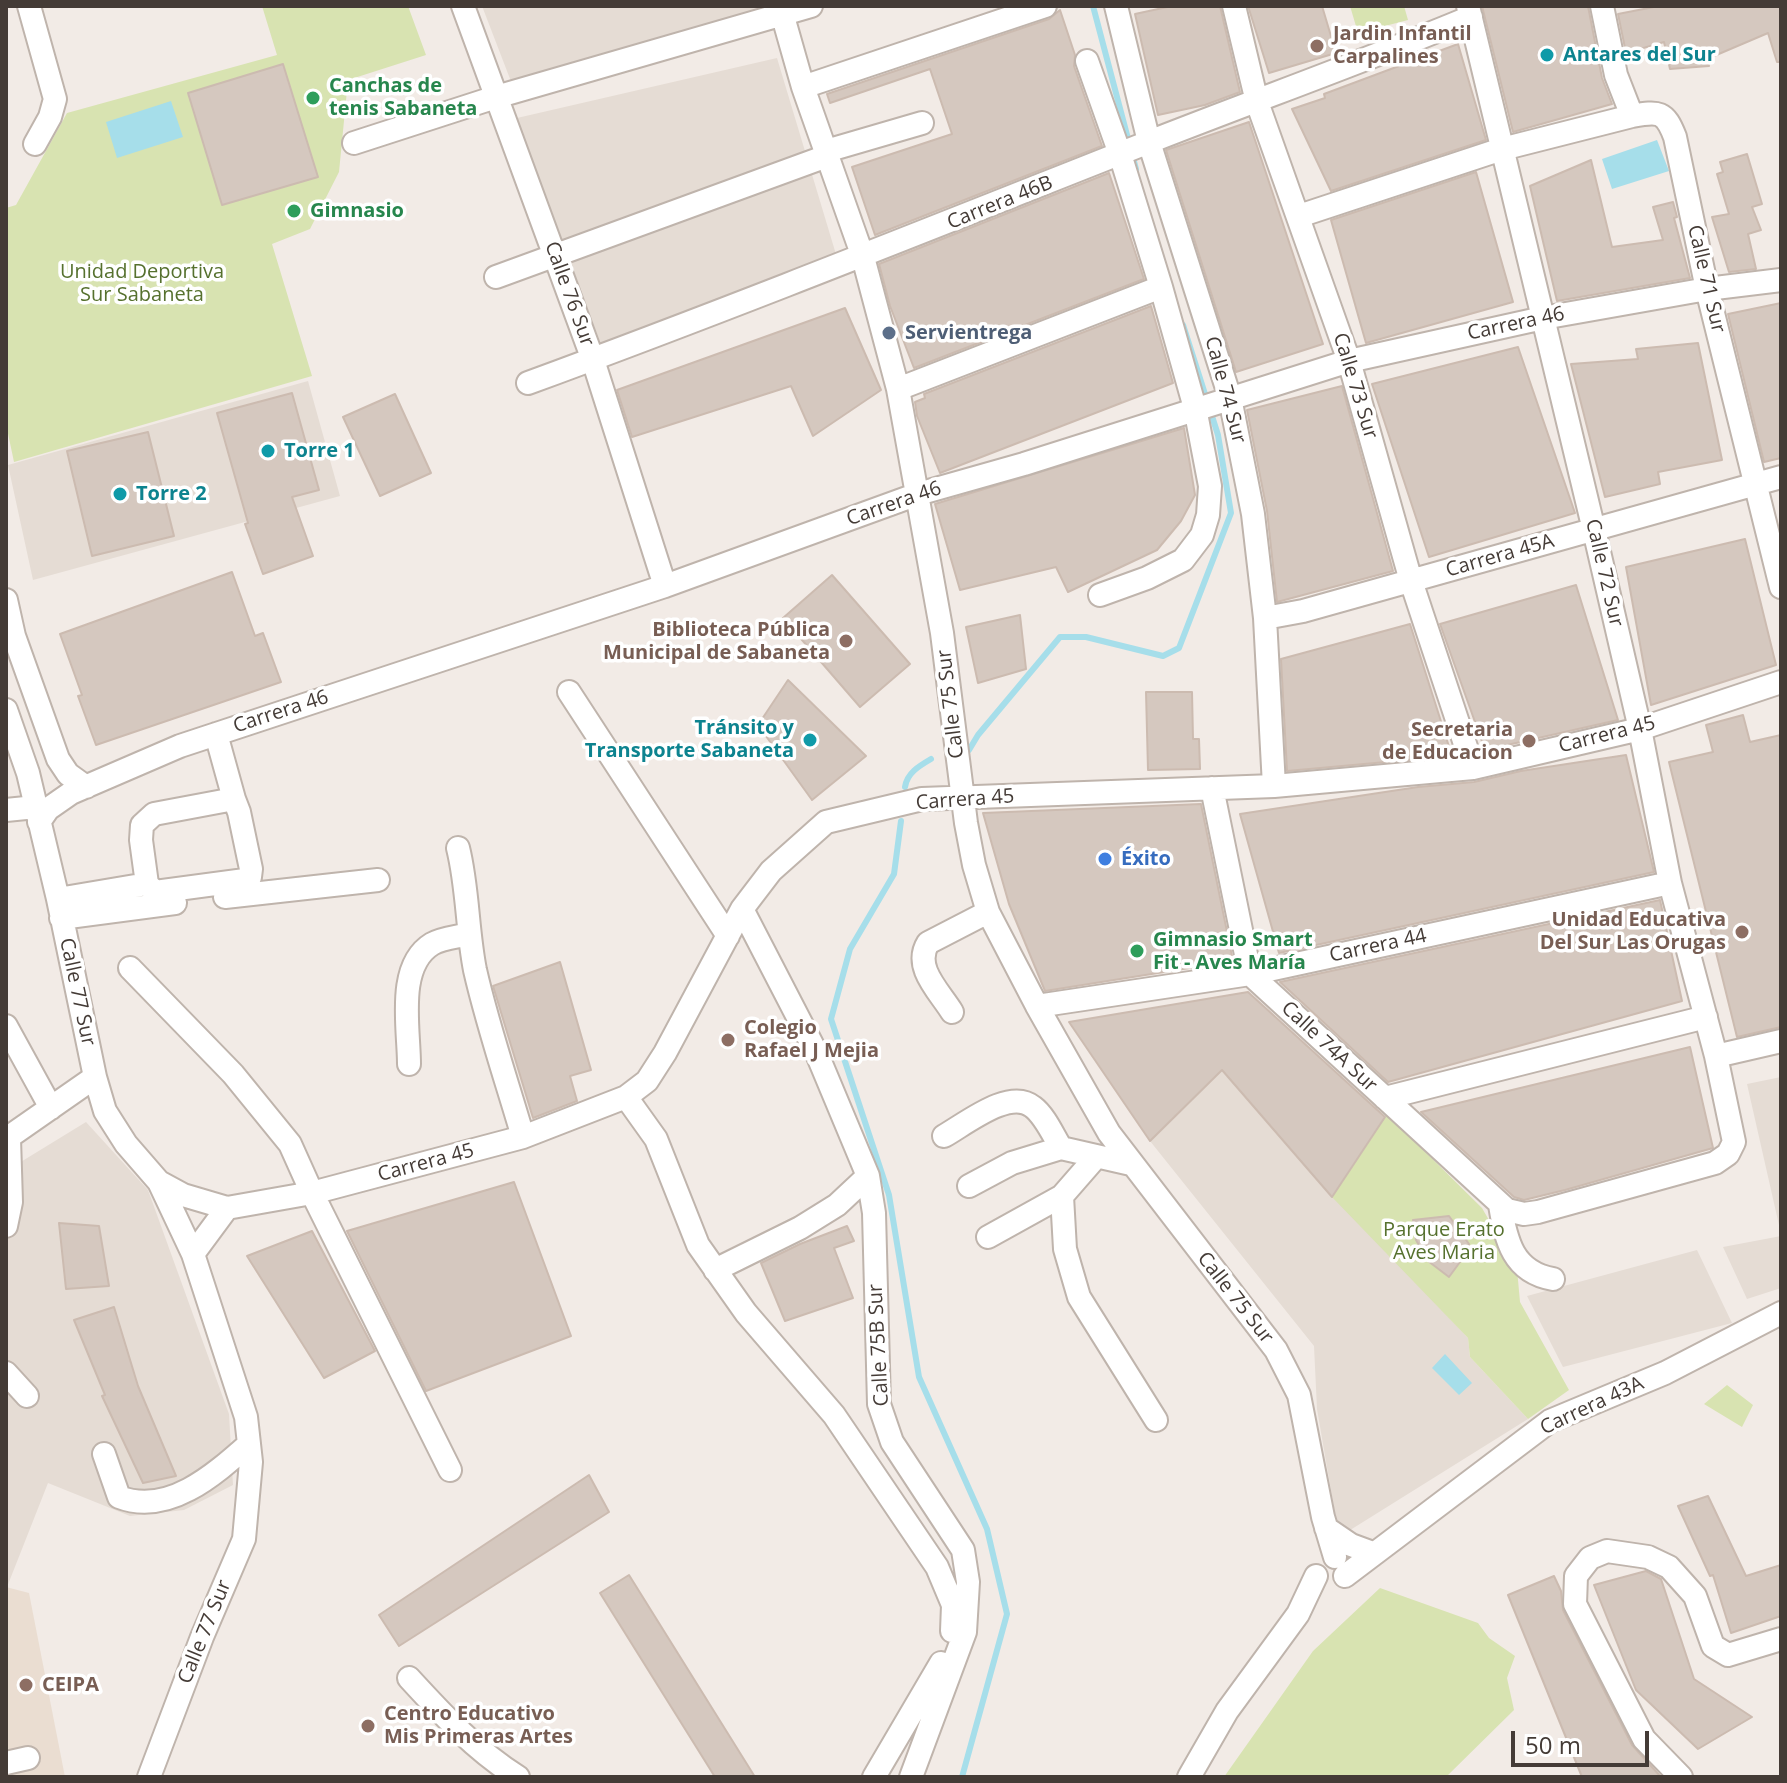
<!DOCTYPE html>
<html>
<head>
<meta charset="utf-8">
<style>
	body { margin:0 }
	#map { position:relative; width:1787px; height:1783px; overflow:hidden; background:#f2ebe6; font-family:"Open Sans",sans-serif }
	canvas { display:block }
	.frame { position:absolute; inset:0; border:8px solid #443b36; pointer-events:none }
	.scale { position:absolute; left:1511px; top:1731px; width:138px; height:36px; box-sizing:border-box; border:4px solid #443b36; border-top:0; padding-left:10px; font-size:24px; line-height:28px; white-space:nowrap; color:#443b36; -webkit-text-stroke:6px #fff; paint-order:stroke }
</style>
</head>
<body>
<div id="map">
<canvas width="1787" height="1783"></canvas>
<div class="frame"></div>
<div class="scale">50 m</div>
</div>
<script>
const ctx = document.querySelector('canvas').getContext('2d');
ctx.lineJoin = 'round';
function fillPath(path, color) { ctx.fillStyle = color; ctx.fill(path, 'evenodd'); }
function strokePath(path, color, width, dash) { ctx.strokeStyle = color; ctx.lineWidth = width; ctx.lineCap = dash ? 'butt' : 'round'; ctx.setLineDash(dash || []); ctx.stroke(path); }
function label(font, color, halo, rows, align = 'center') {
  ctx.font = font + ' "Open Sans",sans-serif'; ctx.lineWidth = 7; ctx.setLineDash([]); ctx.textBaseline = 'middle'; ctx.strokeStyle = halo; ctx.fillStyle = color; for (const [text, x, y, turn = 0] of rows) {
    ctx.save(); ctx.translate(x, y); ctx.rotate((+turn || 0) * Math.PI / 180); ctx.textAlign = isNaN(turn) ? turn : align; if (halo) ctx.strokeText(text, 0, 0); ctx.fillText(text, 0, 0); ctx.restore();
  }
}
fillPath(new Path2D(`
	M482,6H763L766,13L512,84Z
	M777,58L838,261L603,350L517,118Z
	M308,381L340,496L33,580L8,465Z
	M1222,1070L1468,1338L1470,1357L1528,1419L1339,1537L1317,1409L1314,1346L1150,1141Z
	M1781,1077V1234L1747,1084Z
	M86,1122L148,1190L229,1414L233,1485L184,1510L130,1516L48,1483L7,1587L6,1171Z
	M1781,1236V1288L1747,1299L1723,1247Z
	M1697,1250L1732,1323L1563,1367L1527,1296Z`), '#e5dcd4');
fillPath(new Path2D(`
	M6,1587L29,1593L65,1777H6Z`), '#eaddd1');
fillPath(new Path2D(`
	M262,6H408L426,55L348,80L339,172L310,229L272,244L312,376L14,462L6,424V208L16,205L67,113L277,55Z
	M1350,6H1404L1408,20L1358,33Z
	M1387,1114L1482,1208L1517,1269L1520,1302L1569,1390L1528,1419L1470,1357L1468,1338L1332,1197Z
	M1727,1385L1753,1405L1742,1427L1704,1404Z
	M1380,1588L1478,1623L1489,1638L1515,1656L1507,1678L1514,1710L1446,1777H1224L1313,1651Z`), '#d8e3b1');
fillPath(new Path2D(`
	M171,101L183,137L117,158L106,122Z
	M1657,140L1669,171L1612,189L1602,159Z
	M1445,1354L1472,1383L1459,1395L1432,1368Z`), '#a6deea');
strokePath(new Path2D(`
	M1093,6L1136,169
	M969,750L978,735L1060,637H1086L1163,656L1179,648L1231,513L1218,435L1183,325
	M905,787C907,773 919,766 931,759
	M901,821L894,874L850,949L831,1019L889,1195L919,1377L987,1529L1007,1614L962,1777`), '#a6deea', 6);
const building = new Path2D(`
	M1172,6H1220L1240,92L1205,105L1158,115L1135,14Z
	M1248,6H1322L1336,53L1269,73Z
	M1482,6H1588L1602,78L1612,104L1513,132Z
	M1659,6H1781V62H1777L1768,33L1707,59L1709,66L1670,69L1664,42L1626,53L1618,14Z
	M1060,10L1075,55L1074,66L1102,146L875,235L852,167L952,134L930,69L830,103L827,94L1049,19Z
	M1458,44L1486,140L1331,191L1292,109L1325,98L1324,94Z
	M283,64L318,177L222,205L188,93Z
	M1249,122L1323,344L1236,372L1166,150Z
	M1747,154L1762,204L1752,207L1761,230L1748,234L1756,269L1729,272L1712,217L1729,214L1717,174L1723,172L1720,162Z
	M1591,160L1612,247L1663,240L1653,207L1673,202L1677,217L1674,218L1690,278L1557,301L1530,186Z
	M1476,172L1513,302L1366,343L1331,220Z
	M1109,173L1144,279L914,368L890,306L879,264Z
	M1781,303V458L1764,462L1728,314Z
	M1151,306L1173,383L940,473L917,416L915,402L925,398L924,394Z
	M845,308L881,390L813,436L791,386L632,437L617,390Z
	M1698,343L1722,460L1658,472L1660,484L1605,497L1571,364L1638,359L1636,349Z
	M1518,347L1575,513L1429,557L1372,384Z
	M1342,386L1393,571L1277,602L1267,511L1247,410Z
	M292,393L319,490L292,497L313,556L263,574L245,524L248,523L217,413Z
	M395,394L431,473L380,496L343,417Z
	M1184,428L1195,495L1181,521L1157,550L1068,592L1056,567L960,590L935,504Z
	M148,432L174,536L92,556L67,451Z
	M1745,539L1776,665L1651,705L1626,567Z
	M232,572L255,636L263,633L281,682L96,745L78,696L82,695L60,634Z
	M832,575L910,664L860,707L783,618Z
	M1576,585L1618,720L1485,750L1440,624Z
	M1020,615L1026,669L978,683L966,627Z
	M1410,624L1452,756L1287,771L1281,659Z
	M788,680L866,756L812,800L758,725Z
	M1146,692H1192L1193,739H1199L1200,769L1148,770Z
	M1743,715L1750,742L1781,735V1027L1737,1037L1669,762L1713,752L1706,725Z
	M1626,755L1654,872L1279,953L1240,814L1418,787L1474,782L1521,771Z
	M1201,804L1233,961L1045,991L1009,904L983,813Z
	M1660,900L1682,1001L1388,1082L1280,982Z
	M560,962L591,1070L570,1076L577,1101L533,1118L493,986Z
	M1248,992L1385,1117L1332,1197L1222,1070L1150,1141L1069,1022Z
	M1690,1047L1713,1148L1565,1190L1524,1200L1514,1197L1421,1112Z
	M514,1182L571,1336L426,1391L347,1231Z
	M1449,1216L1469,1244L1460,1262L1449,1277L1428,1261L1416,1240L1413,1220Z
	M59,1223L99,1226L109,1286L66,1289Z
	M847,1226L854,1241L834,1248L853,1298L785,1321L761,1263L800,1244Z
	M312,1231L375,1351L324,1378L247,1256Z
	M114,1307L138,1386L176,1476L143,1483L102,1396L105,1395L74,1320Z
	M589,1475L609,1512L399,1646L379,1615Z
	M1708,1496L1746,1576L1781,1565V1616L1731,1633L1713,1575L1710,1576L1678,1506Z
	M1646,1571L1661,1579L1694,1679L1752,1717L1698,1749L1636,1690L1594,1585Z
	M629,1575L755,1777H715L600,1593Z
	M1554,1576L1561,1591L1563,1610L1632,1745L1661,1777H1582L1508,1595Z`);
fillPath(building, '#d5c8bf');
strokePath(building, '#ccbbb0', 2);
const minor = new Path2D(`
	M29,6L55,99L50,117L35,144
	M463,6L593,360L665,586
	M780,6L803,87L863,257L898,389L942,633L966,823L974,865L988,912L1037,1006L1109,1133L1276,1350L1299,1395L1323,1517L1335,1557
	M1116,6L1149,142L1230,398L1253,514L1265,618L1274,786
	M1234,6L1257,102L1349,361L1411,581L1473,768
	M1602,6L1616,75L1632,116
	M1087,61L1120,154L1161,287L1195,408L1210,486L1208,515L1202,535L1183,560L1147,578L1100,595
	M803,87L1045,6
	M354,143L496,97L811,6
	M826,151L922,123
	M1299,216L1502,149L1632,116C1659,111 1665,111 1675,137L1707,289L1781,587
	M496,277L827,156
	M528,383C735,307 939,225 1144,144C1253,101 1363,62 1471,17
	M898,389L1161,287
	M6,600L14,636L58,759L68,774L86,787
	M1265,618L1303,611L1781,477
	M569,692L728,936
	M6,710L28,773L58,899L95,1077L105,1111L126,1144L159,1182L193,1254L246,1417L251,1462L244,1539L202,1637L149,1777
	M216,734L234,799
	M1212,788L1250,974L1507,1210L1524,1214L1538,1212L1715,1163L1728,1154L1734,1142L1716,1056L1670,883L1640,729L1594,530L1468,6
	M6,810L36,807
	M39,822L48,809L71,793L180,746L665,586L918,494L1024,464L1349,361L1543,318L1707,289L1781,280
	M458,848C468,888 467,930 475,970C488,1027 507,1082 523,1137
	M225,897L378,880
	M58,899L147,884L141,840L142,825L154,814L234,799L239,812L251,869L250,877L245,880L155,892L147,884
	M742,909L817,1054L868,1176L874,1213L879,1404L892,1442L963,1550L968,1582L965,1632L911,1777
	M61,918L175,903
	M130,968L233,1074L290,1144L312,1193L450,1470
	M1037,1006L1250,974L1670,883
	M952,1012C939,991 913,967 928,943L988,912
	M6,1026L51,1108
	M1716,1056L1781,1041
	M409,1064C409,1028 396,966 432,944C442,938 458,937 469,934
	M626,1097L656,1139L698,1245L746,1313L834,1415L937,1567L953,1605L952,1631
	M1385,1098L1706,1017
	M944,1136C967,1123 1010,1088 1033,1107C1045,1116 1053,1135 1061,1148
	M6,1139L95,1077
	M159,1182L183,1195L227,1208L312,1193L523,1137L626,1097L647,1081L665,1053L742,909L771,871L826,822L922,799L1274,786L1473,768L1640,729L1781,682
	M969,1186L1012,1163L1061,1148L1131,1164
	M1062,1196L1065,1249L1079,1297L1156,1420
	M1500,1205C1506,1241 1513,1272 1553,1279
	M6,1226L11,1202L9,1138
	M988,1237L1062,1196L1096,1157
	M193,1254L227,1208
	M715,1270L800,1228L837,1205L868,1176
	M6,1373L27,1396
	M104,1454L119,1497C168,1516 214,1475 249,1444
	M1326,1528L1351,1545L1370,1552
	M1345,1576L1550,1421L1665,1373L1781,1313
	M409,1678C442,1714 476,1751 518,1777
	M6,1763L28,1758
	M874,1777L941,1663
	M1189,1777L1227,1711L1298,1614L1316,1576
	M1681,1777L1644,1739L1575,1604L1576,1576L1590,1558L1607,1551L1648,1557L1669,1567L1695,1596L1713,1646L1728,1655L1781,1639`);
strokePath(minor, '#bfb4ac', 26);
strokePath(minor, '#fff', 22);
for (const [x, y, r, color] of [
	[1317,46,8,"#8d6e63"],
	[1547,55,8,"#0f9aa8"],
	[313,98,8,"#2e9e5b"],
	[294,211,8,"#2e9e5b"],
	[889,333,8,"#5c6f8a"],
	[268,451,8,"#0f9aa8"],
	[120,494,8,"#0f9aa8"],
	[846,641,8,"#8d6e63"],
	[810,740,8,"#0f9aa8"],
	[1529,741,8,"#8d6e63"],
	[1105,859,8,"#3f7fe0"],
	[1742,932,8,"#8d6e63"],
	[1137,951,8,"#2e9e5b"],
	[728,1040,8,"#8d6e63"],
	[26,1685,8,"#8d6e63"],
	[368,1726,8,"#8d6e63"]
]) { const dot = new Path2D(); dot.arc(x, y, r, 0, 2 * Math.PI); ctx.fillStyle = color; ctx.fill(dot); strokePath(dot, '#fff', 3); }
label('bold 20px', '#785e54', '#fff', [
	["Jardin Infantil",1333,34],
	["Carpalines",1333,57],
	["Biblioteca Pública",830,630,"right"],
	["Municipal de Sabaneta",830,653,"right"],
	["Secretaria",1513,730,"right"],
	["de Educacion",1513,753,"right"],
	["Unidad Educativa",1726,920,"right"],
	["Del Sur Las Orugas",1726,943,"right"],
	["Colegio",744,1028],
	["Rafael J Mejia",744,1051],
	["CEIPA",42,1685],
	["Centro Educativo",384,1714],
	["Mis Primeras Artes",384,1737]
], 'left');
label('bold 20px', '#0d838f', '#fff', [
	["Antares del Sur",1563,55],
	["Torre 1",284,451],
	["Torre 2",136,494],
	["Tránsito y",794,728,"right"],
	["Transporte Sabaneta",794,751,"right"]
], 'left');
label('bold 20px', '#27864d', '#fff', [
	["Canchas de",329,86],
	["tenis Sabaneta",329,109],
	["Gimnasio",310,211],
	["Gimnasio Smart",1153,940],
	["Fit - Aves María",1153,963]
], 'left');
label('20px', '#443b36', '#fff', [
	["Carrera 46B",1000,203,-22],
	["Calle 71 Sur",1706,279,77],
	["Calle 76 Sur",569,294,70],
	["Carrera 46",1516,324,-12],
	["Calle 73 Sur",1355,386,73],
	["Calle 74 Sur",1225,390,75],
	["Carrera 46",894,504,-19],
	["Carrera 45A",1500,556,-16],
	["Calle 72 Sur",1604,573,77],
	["Calle 75 Sur",951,704,-97],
	["Carrera 46",281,712,-18],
	["Carrera 45",1607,735,-14],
	["Carrera 45",965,800,-4],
	["Carrera 44",1378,946,-12],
	["Calle 77 Sur",77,992,78],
	["Calle 74A Sur",1329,1047,43],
	["Carrera 45",426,1163,-15],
	["Calle 75 Sur",1235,1298,52],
	["Calle 75B Sur",879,1345,-93],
	["Carrera 43A",1592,1406,-25],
	["Calle 77 Sur",205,1632,-68]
]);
label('20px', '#56712e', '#fff', [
	["Unidad Deportiva",142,272],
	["Sur Sabaneta",142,295],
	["Parque Erato",1444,1230],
	["Aves Maria",1444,1253]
]);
label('bold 20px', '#4e5e75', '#fff', [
	["Servientrega",905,333]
], 'left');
label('bold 20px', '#366cbe', '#fff', [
	["Éxito",1121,859]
], 'left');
</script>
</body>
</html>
